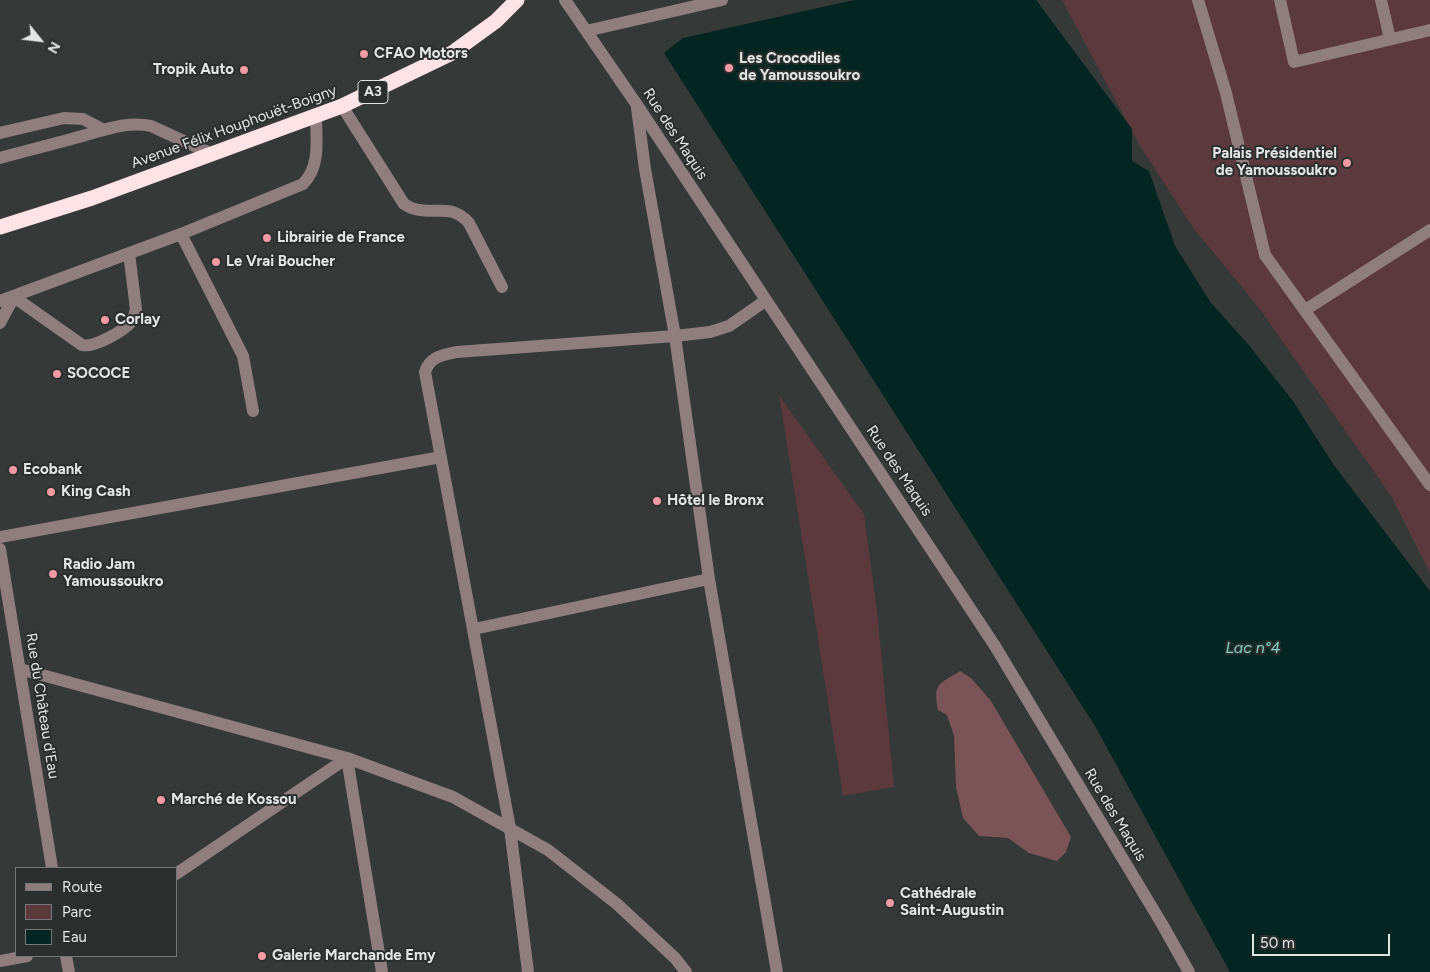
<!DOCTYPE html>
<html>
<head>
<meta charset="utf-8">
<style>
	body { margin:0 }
	#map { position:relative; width:1430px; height:972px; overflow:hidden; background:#353938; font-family:Figtree,sans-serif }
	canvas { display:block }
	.legend { position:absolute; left:15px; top:867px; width:162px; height:90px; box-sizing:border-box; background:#2b2f2e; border:1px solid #757878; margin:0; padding:6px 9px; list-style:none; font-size:15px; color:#e4e6e6 }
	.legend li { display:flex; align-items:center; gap:10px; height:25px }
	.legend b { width:25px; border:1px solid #757878 }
	.north { position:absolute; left:15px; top:15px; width:50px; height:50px; -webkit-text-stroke:4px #2b2f2e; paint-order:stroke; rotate:119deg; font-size:14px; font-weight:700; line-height:20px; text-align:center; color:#e4e6e6 }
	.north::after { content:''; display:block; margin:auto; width:18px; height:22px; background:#e4e6e6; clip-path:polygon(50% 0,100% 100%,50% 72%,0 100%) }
	.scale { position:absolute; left:1252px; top:934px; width:138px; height:22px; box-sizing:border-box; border:2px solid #e4e6e6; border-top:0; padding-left:6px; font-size:15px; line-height:18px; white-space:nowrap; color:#e4e6e6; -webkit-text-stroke:4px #2b2f2e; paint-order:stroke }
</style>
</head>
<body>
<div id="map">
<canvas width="1430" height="972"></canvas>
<ul class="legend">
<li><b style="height:6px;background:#907e7f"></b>Route</li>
<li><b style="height:14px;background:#5b393c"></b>Parc</li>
<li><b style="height:14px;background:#032623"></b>Eau</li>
</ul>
<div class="north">N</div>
<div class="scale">50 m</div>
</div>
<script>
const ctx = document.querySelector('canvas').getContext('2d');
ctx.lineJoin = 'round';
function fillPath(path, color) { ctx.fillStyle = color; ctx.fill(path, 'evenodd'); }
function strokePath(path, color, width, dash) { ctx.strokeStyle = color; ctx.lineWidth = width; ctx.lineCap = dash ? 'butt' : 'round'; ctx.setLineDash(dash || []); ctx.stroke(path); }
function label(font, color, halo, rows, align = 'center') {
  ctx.font = font + ' Figtree,sans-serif'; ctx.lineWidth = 4; ctx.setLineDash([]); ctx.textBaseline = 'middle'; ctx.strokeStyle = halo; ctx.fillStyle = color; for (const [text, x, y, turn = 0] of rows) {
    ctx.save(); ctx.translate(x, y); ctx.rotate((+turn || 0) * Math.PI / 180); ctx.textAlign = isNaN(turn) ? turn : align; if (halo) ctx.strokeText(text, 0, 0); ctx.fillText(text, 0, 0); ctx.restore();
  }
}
fillPath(new Path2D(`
	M1062,0H1430V573L1391,496L1259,308L1194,229L1140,146Z
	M779,395L864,514L877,610L894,787L843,796Z`), '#5b393c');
fillPath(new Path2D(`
	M960,671L971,678L991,701L1071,837L1066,852L1057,861L1029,853L1008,838L979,836L963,818L956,787L954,736L947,715L938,710C933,683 938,685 960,671Z`), '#7a5457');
fillPath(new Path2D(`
	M854,0H1036L1132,129V161L1149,171L1175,246L1211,303L1247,343L1293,401L1333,464L1430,591V972H1230L1095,726L664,53L683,38Z`), '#032623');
strokePath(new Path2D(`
	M565,0L637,105L995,646L1162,924L1189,972
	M1198,0L1226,93L1265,255L1430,485
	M1280,0L1294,62L1430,30
	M1381,0L1390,39
	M586,31L722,0
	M342,106L404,204C407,206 411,208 415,209C437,215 451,203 469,223L502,287
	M637,108L645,169L675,336L709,579L777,972
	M0,133L64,118L83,119L104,130
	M0,158C25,151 50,145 75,138C99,132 126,120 151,126L212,154
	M181,234L243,356L253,411
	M0,301L181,234L303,184C321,166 316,139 316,115
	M1305,310L1430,230
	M0,323L14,297L82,345C94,348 124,331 132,321C134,317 135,314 136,309L129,253
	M0,537L441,457
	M0,549L52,868
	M474,629L709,579
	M20,669L347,758L453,797L548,850L617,904L675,958L686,972
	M176,874L347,758L382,972
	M66,956L69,972
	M0,961L27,956
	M528,972L510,828L425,372C430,356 443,355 457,352L675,336L710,332L729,326L765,301`), '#907e7f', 12);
strokePath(new Path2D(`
	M0,227L92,198L342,106L452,53L496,21L517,0`), '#ffe3e5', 15);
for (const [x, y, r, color] of [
	[364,54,5,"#f49aa2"],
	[729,68,5,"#f49aa2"],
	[244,70,5,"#f49aa2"],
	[1347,163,5,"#f49aa2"],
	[267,238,5,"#f49aa2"],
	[216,262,5,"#f49aa2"],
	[105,320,5,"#f49aa2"],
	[57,374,5,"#f49aa2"],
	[13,470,5,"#f49aa2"],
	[51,492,5,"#f49aa2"],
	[657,501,5,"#f49aa2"],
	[53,574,5,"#f49aa2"],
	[161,800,5,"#f49aa2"],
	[890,903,5,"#f49aa2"],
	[262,956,5,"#f49aa2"]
]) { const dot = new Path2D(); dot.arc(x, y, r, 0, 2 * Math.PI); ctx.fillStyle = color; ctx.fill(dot); strokePath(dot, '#2b2f2e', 2); }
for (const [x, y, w] of [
	[373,92,30]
]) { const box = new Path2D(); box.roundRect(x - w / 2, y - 11.5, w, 23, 4); ctx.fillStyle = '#2b2f2e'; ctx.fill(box); strokePath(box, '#e4e6e6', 1); }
label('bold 14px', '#e4e6e6', null, [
	["A3",373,92]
]);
label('bold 15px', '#e4e6e6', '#2b2f2e', [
	["CFAO Motors",374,54],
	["Les Crocodiles",739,59],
	["de Yamoussoukro",739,76],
	["Tropik Auto",234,70,"right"],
	["Palais Présidentiel",1337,154,"right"],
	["de Yamoussoukro",1337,171,"right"],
	["Librairie de France",277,238],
	["Le Vrai Boucher",226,262],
	["Corlay",115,320],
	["SOCOCE",67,374],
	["Ecobank",23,470],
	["King Cash",61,492],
	["Hôtel le Bronx",667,501],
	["Radio Jam",63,565],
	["Yamoussoukro",63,582],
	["Marché de Kossou",171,800],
	["Cathédrale",900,894],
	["Saint-Augustin",900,911],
	["Galerie Marchande Emy",272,956]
], 'left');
label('15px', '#e4e6e6', '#2b2f2e', [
	["Avenue Félix Houphouët-Boigny",234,127,-20],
	["Rue des Maquis",675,134,57],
	["Rue des Maquis",899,471,56],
	["Rue du Château d'Eau",42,706,81],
	["Rue des Maquis",1115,815,59]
]);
label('italic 16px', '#83d3c8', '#2b2f2e', [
	["Lac n°4",1253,648]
]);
</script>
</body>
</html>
